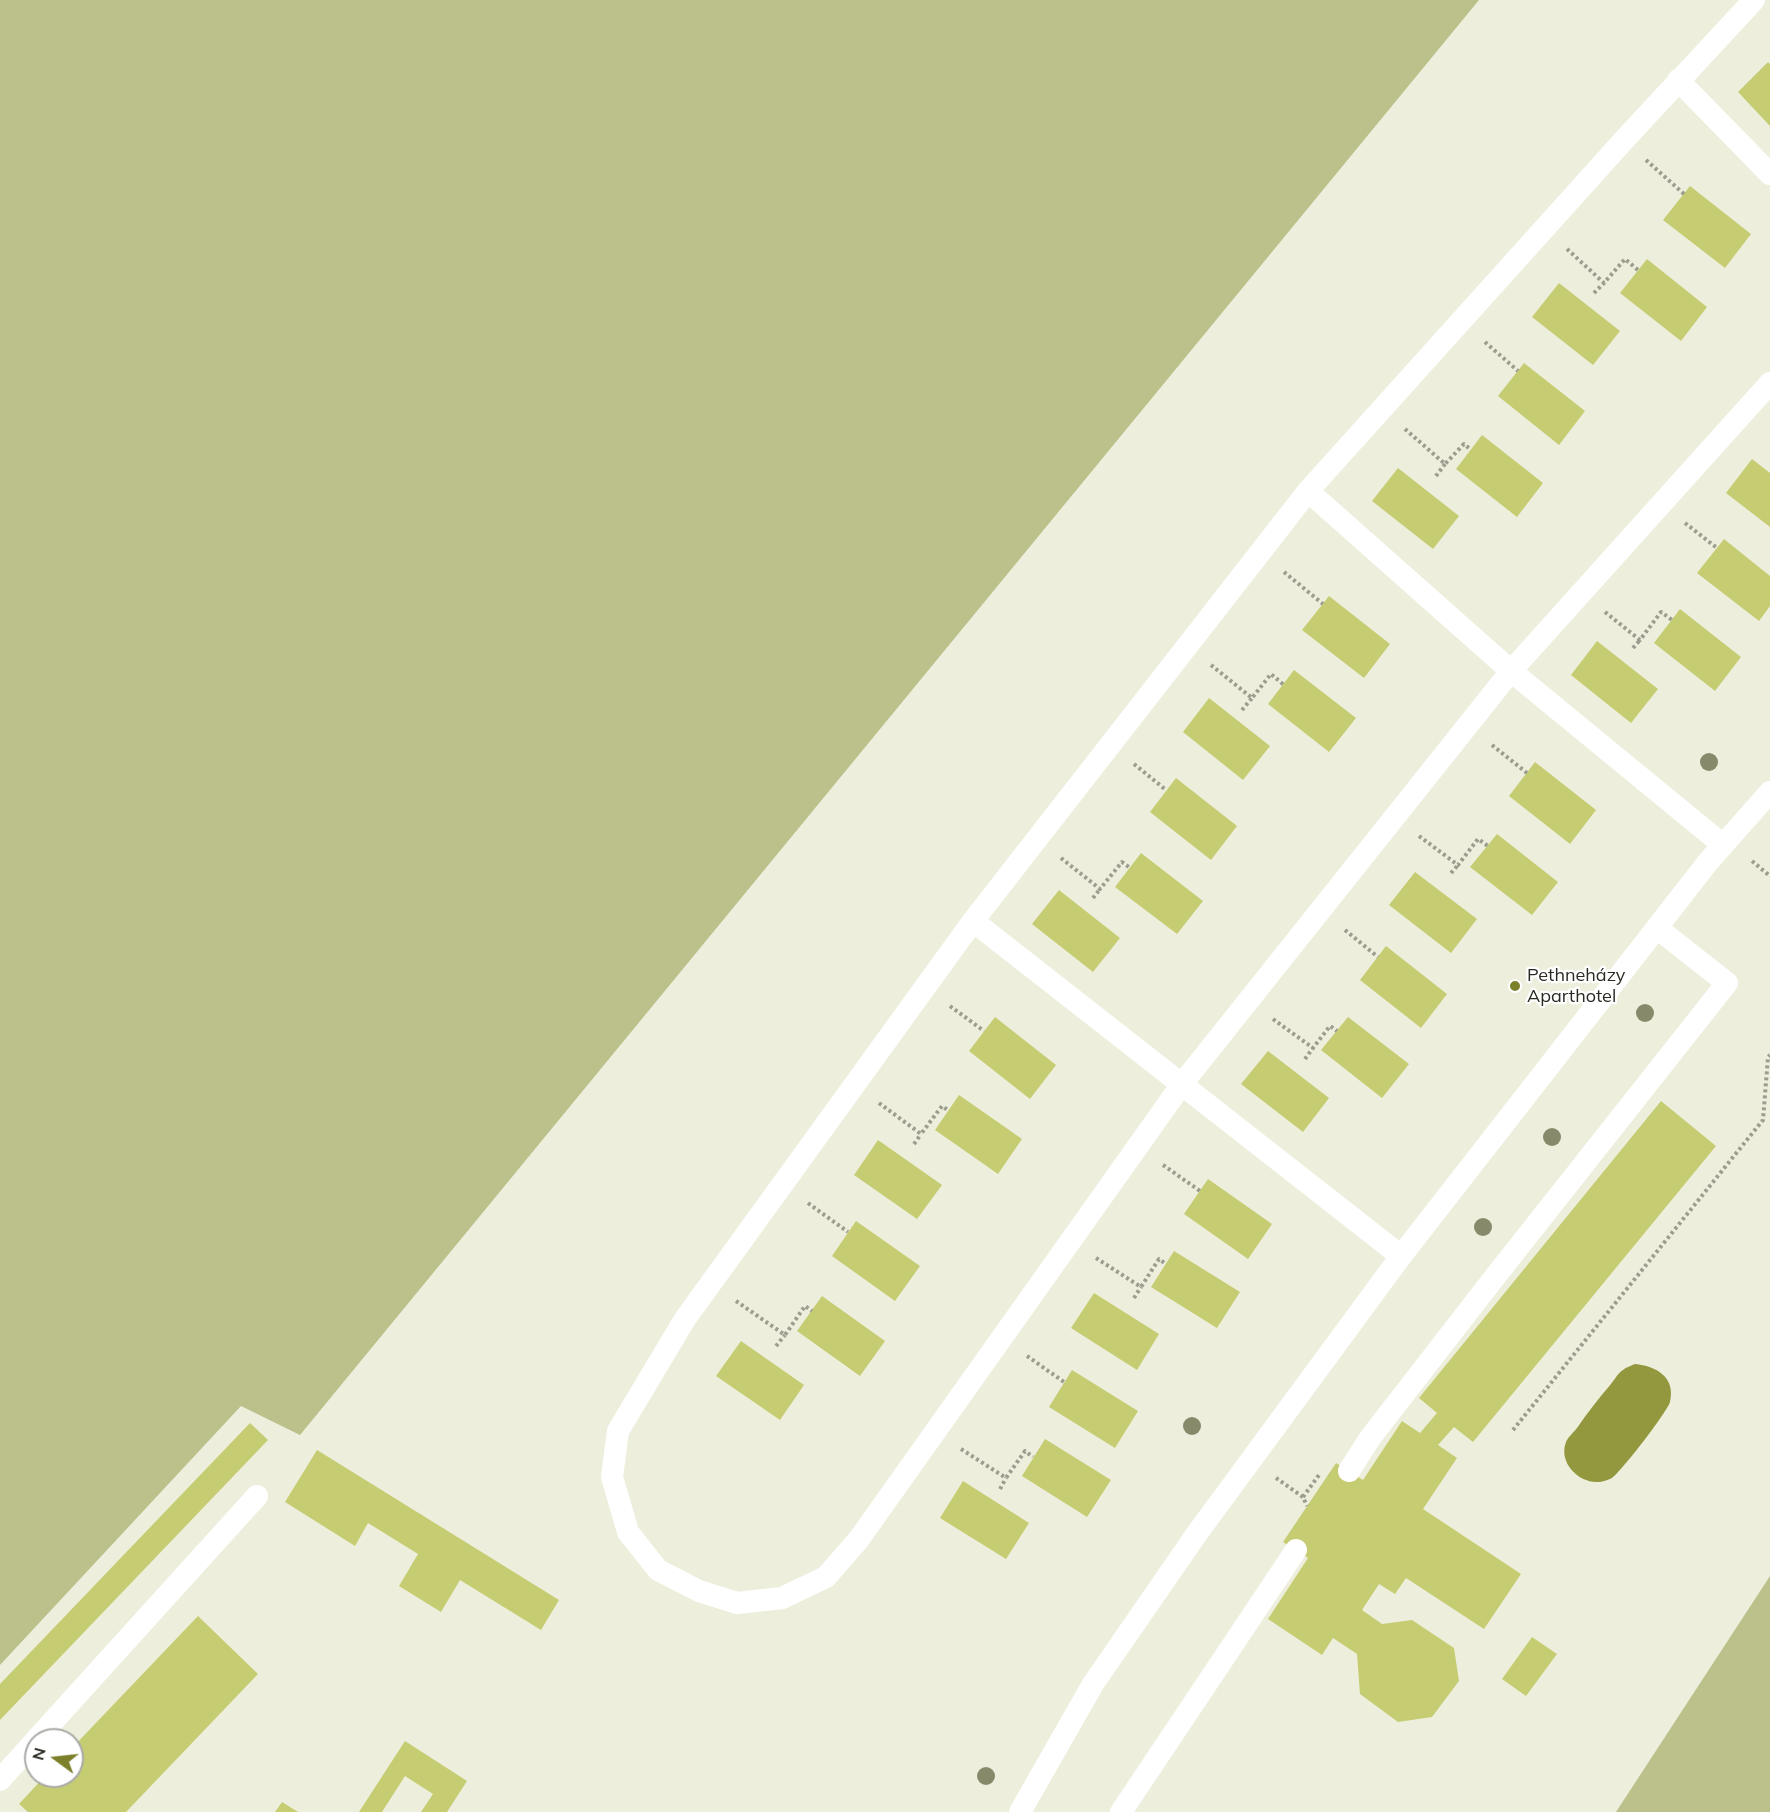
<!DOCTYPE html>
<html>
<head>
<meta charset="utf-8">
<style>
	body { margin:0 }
	#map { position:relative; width:1770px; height:1812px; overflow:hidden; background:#edefdc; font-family:Mulish,sans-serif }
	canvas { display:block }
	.north { position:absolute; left:24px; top:1728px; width:60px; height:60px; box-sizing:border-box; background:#fff; border:2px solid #aaaaa7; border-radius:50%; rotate:285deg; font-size:16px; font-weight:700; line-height:24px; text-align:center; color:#2a2a23 }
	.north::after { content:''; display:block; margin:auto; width:21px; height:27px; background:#7c802a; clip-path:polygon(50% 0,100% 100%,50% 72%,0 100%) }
</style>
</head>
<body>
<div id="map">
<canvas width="1770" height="1812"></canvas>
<div class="north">N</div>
</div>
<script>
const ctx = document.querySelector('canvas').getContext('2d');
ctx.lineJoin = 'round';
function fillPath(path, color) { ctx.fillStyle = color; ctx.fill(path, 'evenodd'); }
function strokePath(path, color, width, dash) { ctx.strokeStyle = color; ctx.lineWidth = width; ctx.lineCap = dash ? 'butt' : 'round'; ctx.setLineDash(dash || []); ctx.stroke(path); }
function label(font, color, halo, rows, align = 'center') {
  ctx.font = font + ' Mulish,sans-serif'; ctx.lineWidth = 4.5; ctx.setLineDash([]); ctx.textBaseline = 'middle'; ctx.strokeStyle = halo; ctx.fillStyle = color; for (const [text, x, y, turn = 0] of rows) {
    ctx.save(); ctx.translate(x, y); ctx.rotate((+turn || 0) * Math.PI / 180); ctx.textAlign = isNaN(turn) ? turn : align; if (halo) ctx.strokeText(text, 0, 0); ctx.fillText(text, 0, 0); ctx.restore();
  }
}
fillPath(new Path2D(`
	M0,0H1479L300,1435L241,1406L0,1665Z
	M1770,1576V1812H1616Z`), '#bcc08a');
fillPath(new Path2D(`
	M1635,1364C1656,1366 1676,1377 1670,1402C1668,1411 1621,1472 1612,1478C1608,1480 1602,1482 1598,1482C1579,1483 1558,1463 1566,1442C1568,1437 1574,1432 1577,1428C1588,1412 1599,1398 1611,1384C1615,1379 1618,1373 1623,1370C1626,1367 1631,1366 1635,1364Z`), '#93973d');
fillPath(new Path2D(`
	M1768,62L1770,64V126L1738,92Z
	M1690,186L1751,234L1725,268L1663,220Z
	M1647,259L1707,307L1681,341L1620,293Z
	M1559,283L1620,331L1593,365L1532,317Z
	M1524,363L1585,411L1559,445L1498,396Z
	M1482,435L1543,483L1517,517L1456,469Z
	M1752,459L1770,473V527L1726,493Z
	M1398,468L1459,516L1433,549L1372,501Z
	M1724,539L1770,576V606L1759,621L1697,573Z
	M1329,596L1390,644L1364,678L1302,630Z
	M1680,609L1741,657L1715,691L1654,643Z
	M1597,641L1658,689L1631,723L1571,675Z
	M1294,670L1356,718L1329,752L1268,704Z
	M1209,698L1270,746L1243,780L1183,732Z
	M1535,762L1596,810L1570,844L1509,796Z
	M1176,778L1237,826L1211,860L1150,812Z
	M1497,834L1558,882L1532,915L1470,867Z
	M1141,853L1203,901L1177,934L1115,887Z
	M1415,872L1477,919L1451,953L1389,905Z
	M1059,890L1120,938L1093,972L1032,924Z
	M1386,946L1447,994L1421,1028L1360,980Z
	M995,1017L1056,1065L1030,1099L969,1051Z
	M1348,1017L1409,1064L1382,1098L1321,1050Z
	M1268,1051L1329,1098L1303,1132L1241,1084Z
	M959,1095L1022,1139L998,1174L935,1130Z
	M1661,1101L1716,1146L1473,1442L1454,1427L1438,1445L1457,1458L1423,1509L1521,1574L1484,1629L1406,1578L1395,1594L1379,1584L1362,1610L1382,1624L1412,1620L1454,1648L1459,1681L1432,1717L1398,1722L1360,1694L1357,1654L1333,1638L1322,1655L1268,1619L1308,1558L1283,1542L1336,1463L1363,1480L1402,1421L1420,1433L1437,1413L1419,1398Z
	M878,1140L942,1185L917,1219L854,1175Z
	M1208,1179L1272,1224L1248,1259L1184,1214Z
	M856,1221L920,1266L895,1301L832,1256Z
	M1174,1251L1240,1292L1217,1328L1151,1287Z
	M1094,1293L1159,1334L1137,1370L1071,1328Z
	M822,1296L885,1341L860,1376L797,1331Z
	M741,1341L804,1385L780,1420L716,1376Z
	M1072,1370L1138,1411L1115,1448L1049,1407Z
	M250,1423L268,1440L0,1720V1684Z
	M1045,1439L1111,1480L1087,1517L1022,1476Z
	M317,1450L559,1600L541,1630L460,1580L441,1612L399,1586L418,1554L368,1523L355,1546L285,1502Z
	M963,1481L1029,1523L1006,1559L940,1518Z
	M198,1616L258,1674L126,1812H28L19,1804L45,1776H72V1748Z
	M1532,1637L1557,1654L1526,1696L1502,1679Z
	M405,1741L467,1781L447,1812H421L433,1794L405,1776L382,1812H359Z
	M282,1802L298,1812H275Z`), '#c6cc72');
strokePath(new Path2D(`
	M1646,160L1684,194
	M1567,249L1604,283L1625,259L1638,270
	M1594,293L1604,283
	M1485,342L1518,371
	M1405,429L1445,464L1464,444L1471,450
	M1436,476L1445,464
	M1685,523L1717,548
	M1284,572L1323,604
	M1605,612L1640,640L1661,612L1672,620
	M1633,648L1640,640
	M1211,665L1252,698L1271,674L1284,685
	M1242,710L1252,698
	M1492,745L1527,773
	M1134,764L1166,790
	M1419,836L1458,865L1478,839L1488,846
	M1061,858L1100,889L1122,862L1130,868
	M1752,861L1770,876
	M1451,873L1458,865
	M1093,898L1100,889
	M1345,930L1378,957
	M950,1006L984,1031
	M1273,1019L1313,1048L1330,1026L1337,1031
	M1305,1059L1313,1048
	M879,1103L921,1134L942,1106L948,1110
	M914,1144L921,1134
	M1163,1165L1200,1191
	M808,1203L848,1232
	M1096,1258L1141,1287L1159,1259L1166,1264
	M1134,1298L1141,1287
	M736,1301L785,1335L805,1306L812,1311
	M776,1346L785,1335
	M1027,1356L1064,1382
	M1513,1430L1763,1120L1768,1057L1770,1055
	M961,1449L1006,1478L1025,1451L1033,1457
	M1276,1478L1303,1497L1307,1506
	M1000,1489L1006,1478
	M1303,1497L1319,1475`), '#9c9d8f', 4, [3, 3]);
strokePath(new Path2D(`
	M1754,0L1624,140L1308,491L973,921L685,1319L618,1431L612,1477L628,1532L658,1570L699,1591L737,1603L782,1598L826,1577L859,1539L1182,1084L1511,671L1770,383
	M1678,80L1770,174
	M1308,491L1511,671L1723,845
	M973,921L1401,1256
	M1349,1471L1370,1438L1494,1278L1727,983L1657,928
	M36,1740L257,1496
	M0,1780L36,1740
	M1020,1812L1093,1684L1198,1532L1251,1460L1401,1256L1708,862L1770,792
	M1121,1812L1296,1550`), '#fff', 22);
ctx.fillStyle = '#87896b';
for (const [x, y] of [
	[1709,762],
	[1645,1013],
	[1552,1137],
	[1483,1227],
	[1192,1426],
	[986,1776]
]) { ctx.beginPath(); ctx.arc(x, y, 9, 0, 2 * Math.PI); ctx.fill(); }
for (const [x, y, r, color] of [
	[1515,986,6,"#7c802a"]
]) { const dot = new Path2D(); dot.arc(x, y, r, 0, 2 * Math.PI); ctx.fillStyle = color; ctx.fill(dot); strokePath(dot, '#fff', 2); }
label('18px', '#2a2a23', '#fff', [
	["Pethneházy",1527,976],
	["Aparthotel",1527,997]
], 'left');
</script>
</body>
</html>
